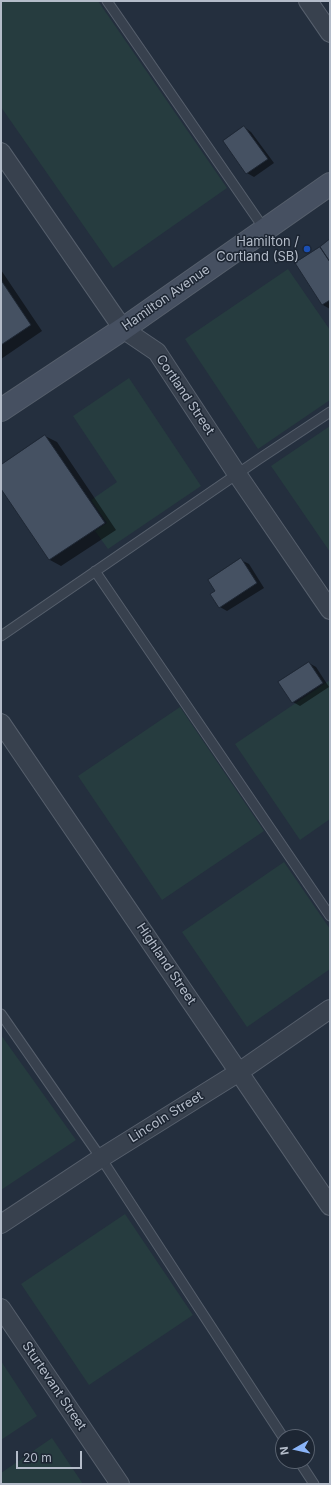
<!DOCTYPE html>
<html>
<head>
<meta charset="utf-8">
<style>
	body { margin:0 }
	#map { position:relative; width:331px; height:1485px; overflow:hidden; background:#242f3e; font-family:Inter,sans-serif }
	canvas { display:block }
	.frame { position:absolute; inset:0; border:2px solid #b4bcc9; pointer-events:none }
	.north { position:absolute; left:275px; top:1429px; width:40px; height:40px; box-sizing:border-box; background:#1d2633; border:1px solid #59626f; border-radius:50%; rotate:262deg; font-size:11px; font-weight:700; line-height:16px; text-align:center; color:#b4bcc9 }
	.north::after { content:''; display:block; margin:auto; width:14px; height:18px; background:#8ab4f8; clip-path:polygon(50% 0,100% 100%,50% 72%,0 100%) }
	.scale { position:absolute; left:16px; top:1451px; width:66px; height:18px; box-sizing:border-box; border:2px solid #b4bcc9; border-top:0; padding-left:5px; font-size:12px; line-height:14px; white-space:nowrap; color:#b4bcc9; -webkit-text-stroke:3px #1d2633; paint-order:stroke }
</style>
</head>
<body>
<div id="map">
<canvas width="331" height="1485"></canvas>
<div class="frame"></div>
<div class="north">N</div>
<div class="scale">20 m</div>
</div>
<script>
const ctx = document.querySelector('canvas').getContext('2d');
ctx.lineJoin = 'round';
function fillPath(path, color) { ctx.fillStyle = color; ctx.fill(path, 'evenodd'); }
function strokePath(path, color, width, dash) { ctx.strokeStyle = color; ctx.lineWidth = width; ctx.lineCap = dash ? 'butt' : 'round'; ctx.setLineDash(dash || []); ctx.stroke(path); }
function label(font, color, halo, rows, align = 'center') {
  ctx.font = font + ' Inter,sans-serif'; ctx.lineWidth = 3; ctx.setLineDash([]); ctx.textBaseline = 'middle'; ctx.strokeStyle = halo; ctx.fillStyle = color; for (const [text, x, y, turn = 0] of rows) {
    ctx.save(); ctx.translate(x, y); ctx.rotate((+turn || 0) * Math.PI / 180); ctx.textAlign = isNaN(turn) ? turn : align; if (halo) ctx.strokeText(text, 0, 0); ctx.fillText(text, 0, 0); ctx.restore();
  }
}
fillPath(new Path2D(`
	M1,1H98L227,188L113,268L1,107Z
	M288,269L330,330V400L258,449L185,339Z
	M129,378L201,486L108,549L95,531L107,523L91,500L117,482L73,416Z
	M330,426V552L271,466Z
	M330,680V819L300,840L235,744Z
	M180,707L264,831L162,900L78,776Z
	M284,862L330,929V969L247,1027L182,932Z
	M1,1035L76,1140L1,1190Z
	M125,1214L193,1315L89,1385L21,1284Z
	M1,1361L37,1416L1,1440Z
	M52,1438L83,1484H1V1473Z`), '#263c3f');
fillPath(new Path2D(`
	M244,127L251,132L274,163L254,177L247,173Z
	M330,240V309L323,305L296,264Z
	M1,270L42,331L1,359Z
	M45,436L57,442L116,530L61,566L50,560L1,487V466Z
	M241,560L249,564L264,588L227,611L220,607L217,591Z
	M309,663L316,667L329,687L300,706L293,702Z`), '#0007');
const building = new Path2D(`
	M244,126L268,159L246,174L223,141Z
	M330,239V262L320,247Z
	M320,247L330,262V300L322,305L295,263Z
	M1,280L31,325L1,345Z
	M45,435L105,523L49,560L1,489V465Z
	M241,558L257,583L219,608L210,594L215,591L208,580Z
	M309,662L323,683L292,703L278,682Z`);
fillPath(building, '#455162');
strokePath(building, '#1f2835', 1);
const service = new Path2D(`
	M107,1L265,230
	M95,571L330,916
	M1,636L259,459L330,412
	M1,1014L101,1158L283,1437
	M299,1461L314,1484`);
const minor = new Path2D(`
	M308,1L330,33
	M1,152L123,329L157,352L237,474L330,610
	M1,723L330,1206
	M1,1224L101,1158L239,1072L330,1009
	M1,1308L120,1484`);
const secondary = new Path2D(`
	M1,410L123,329L330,184`);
strokePath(service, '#565f6c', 11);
strokePath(minor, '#565f6c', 20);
strokePath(secondary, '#565f6c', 24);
strokePath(service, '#38414e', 9);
strokePath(minor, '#38414e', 18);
strokePath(secondary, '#465061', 22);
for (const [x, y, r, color] of [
	[307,249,4,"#1a4fb4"]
]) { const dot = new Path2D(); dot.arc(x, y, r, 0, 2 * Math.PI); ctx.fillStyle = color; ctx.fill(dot); strokePath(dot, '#1d2633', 1.5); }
label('13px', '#b4bcc9', '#1d2633', [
	["Hamilton /",299,242],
	["Cortland (SB)",299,257]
], 'right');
label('13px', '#b4bcc9', '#1d2633', [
	["Hamilton Avenue",166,298,-35],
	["Cortland Street",185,395,56],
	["Highland Street",166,964,56],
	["Lincoln Street",166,1117,-32],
	["Sturtevant Street",54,1386,56]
]);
</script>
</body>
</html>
